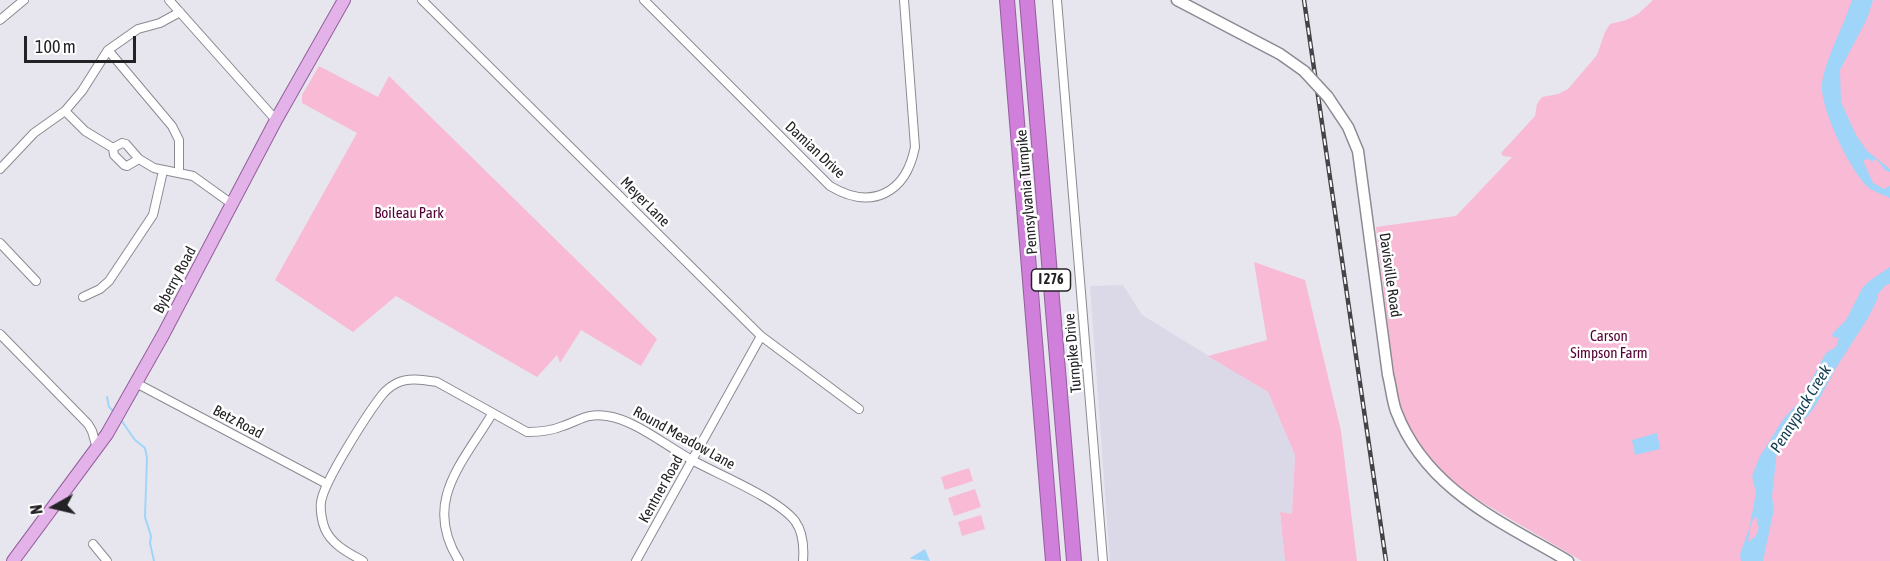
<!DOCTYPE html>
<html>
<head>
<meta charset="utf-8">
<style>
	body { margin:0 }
	#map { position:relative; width:1890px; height:561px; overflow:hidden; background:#e7e6ef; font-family:"Asap Condensed",sans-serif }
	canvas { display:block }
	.north { position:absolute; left:24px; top:477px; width:60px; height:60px; -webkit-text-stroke:4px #fff; paint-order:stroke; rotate:262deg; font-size:16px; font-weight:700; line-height:24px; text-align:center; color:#232326 }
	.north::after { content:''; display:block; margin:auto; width:21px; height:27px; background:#232326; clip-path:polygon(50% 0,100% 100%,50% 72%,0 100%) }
	.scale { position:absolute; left:24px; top:36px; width:112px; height:27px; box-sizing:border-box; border:3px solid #232326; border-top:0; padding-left:8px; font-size:18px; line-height:21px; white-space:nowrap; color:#232326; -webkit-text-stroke:4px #fff; paint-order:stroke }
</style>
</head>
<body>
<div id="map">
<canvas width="1890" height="561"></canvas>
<div class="north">N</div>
<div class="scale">100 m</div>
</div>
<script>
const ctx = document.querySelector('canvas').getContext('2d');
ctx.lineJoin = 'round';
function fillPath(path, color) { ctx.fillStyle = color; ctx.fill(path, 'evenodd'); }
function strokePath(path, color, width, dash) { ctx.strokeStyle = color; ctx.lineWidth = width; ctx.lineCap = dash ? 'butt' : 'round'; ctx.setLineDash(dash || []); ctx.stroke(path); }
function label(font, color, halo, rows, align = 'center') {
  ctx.font = font + ' "Asap Condensed",sans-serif'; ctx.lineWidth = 5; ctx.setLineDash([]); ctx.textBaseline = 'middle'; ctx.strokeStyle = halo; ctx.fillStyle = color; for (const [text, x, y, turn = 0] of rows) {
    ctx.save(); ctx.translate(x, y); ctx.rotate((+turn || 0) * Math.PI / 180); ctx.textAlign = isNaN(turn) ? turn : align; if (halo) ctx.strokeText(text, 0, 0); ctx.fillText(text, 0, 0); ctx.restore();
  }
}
fillPath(new Path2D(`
	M1123,285L1142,315L1268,392L1295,455L1292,514L1280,512L1285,561H1110L1090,286Z`), '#dbd8e8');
fillPath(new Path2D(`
	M1653,0H1890V561H1582L1449,483L1420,448L1400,411L1395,387L1376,227L1456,216L1512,157L1503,156L1501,153L1535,116L1537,104L1542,97L1558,94L1568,89L1597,55L1605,32L1610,24L1626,20L1638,14Z
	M319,66L378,97L389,76L657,339L641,366L581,330L560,363L557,355L537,377L396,296L353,332L275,280L357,133L302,103V95Z
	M1254,262L1305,280L1341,431L1357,561H1285L1280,512L1292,514L1295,455L1268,392L1208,356L1267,340Z
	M969,468L973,481L945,490L941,477Z
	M975,489L981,507L954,516L948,498Z
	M981,515L985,529L962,536L958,522Z`), '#f8bad5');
fillPath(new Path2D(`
	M1852,0H1873L1867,19L1840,70L1841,102L1856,135L1867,151L1890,169V172L1885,170L1877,160L1873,159V162L1868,159L1863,160L1873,183L1884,189L1890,186V198C1884,195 1875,192 1869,188C1851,173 1819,107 1822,83C1826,57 1844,26 1852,0Z
	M1890,267V284L1886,285L1878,294V298L1868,318L1836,368L1817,403L1808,416L1791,428L1777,450L1772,497L1774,509L1763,561H1741L1740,554L1749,529L1756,493L1752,476L1760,456L1784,418L1799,402L1826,353L1836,347L1839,338L1833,337L1832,334L1846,320L1863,287L1872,279ZM1755,517L1757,519V525L1759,527L1756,536L1748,542L1751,523Z
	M1657,433L1660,449L1635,455L1632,440Z
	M925,549L930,561L911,559L910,558Z`), '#9fd5f9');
strokePath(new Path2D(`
	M107,397L109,407L115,413
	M121,420L135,440L145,448L147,458L145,517L151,536L150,543L154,561`), '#9fd5f9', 2);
const street = new Path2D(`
	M169,0L276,120
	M422,0L761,336L859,409
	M644,0L830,186C872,211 906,193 915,147L904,0
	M1057,0L1103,561
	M0,20L24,0
	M108,50L172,126L179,140V172
	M65,111L85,131L113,148
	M113,148L122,143L126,144L139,159L154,168L193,176L232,204
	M113,148L114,155L124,165L127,166L139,159
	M0,169L34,133L65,111L82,91L108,50L138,29L160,23L180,12
	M0,243L36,281
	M83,297L100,289L109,281L153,215L163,171
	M0,334L88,424L92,431L97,448
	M136,383L327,484
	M93,544L107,561
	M363,561C349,553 332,545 325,529C322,522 320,510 321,502C324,481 368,413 382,395C386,390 391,386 397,383C409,377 424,380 437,382L527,432C540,432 551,431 563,426C581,420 586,413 607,416C633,419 668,447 692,460C719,475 777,498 795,521C803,532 804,548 803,561
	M459,561C422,502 462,464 492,414
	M636,561L761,336`);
const secondary = new Path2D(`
	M1177,0L1280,54L1304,71
	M1328,97L1348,127L1358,151L1388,375C1391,386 1392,400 1396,411C1426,490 1500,521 1568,561`);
const primary = new Path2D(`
	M13,561L107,434L163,335L276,120L344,0`);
const highway = new Path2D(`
	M1007,0L1053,561
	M1027,0L1074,561`);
strokePath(street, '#8b8a92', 10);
strokePath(secondary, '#8b8a92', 13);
strokePath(primary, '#935f9c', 14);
strokePath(highway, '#935f9c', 16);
strokePath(street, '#fff', 8);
strokePath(secondary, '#fff', 10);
strokePath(primary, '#e3b2e9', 12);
strokePath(highway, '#d07fdb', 14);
const rail = new Path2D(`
	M1304,0L1386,561`);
strokePath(rail, '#444448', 4.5);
strokePath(rail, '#fff', 2, [7]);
const secondaryBridge = new Path2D(`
	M1304,71L1328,97`);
strokePath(secondaryBridge, '#8b8a92', 13, []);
strokePath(secondaryBridge, '#fff', 10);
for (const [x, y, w] of [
	[1051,280,39]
]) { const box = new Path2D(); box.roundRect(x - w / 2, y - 11, w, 22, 4.5); ctx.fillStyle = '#fff'; ctx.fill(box); strokePath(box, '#232326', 1.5); }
label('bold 14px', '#232326', null, [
	["I 276",1051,280]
]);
label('15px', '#232326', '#fff', [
	["Damian Drive",815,150,43],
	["Pennsylvania Turnpike",1027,192,-95],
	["Meyer Lane",645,202,45],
	["Davisville Road",1390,275,82],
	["Byberry Road",175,280,-62],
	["Turnpike Drive",1073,353,-95],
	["Betz Road",238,422,28],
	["Round Meadow Lane",684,438,29],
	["Kentner Road",661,489,-61]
]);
label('15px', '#550034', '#fff', [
	["Boileau Park",409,213],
	["Carson",1609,336],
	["Simpson Farm",1609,353]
]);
label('italic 16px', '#123c54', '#fff', [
	["Pennypack Creek",1801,409,-58]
]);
</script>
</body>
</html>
